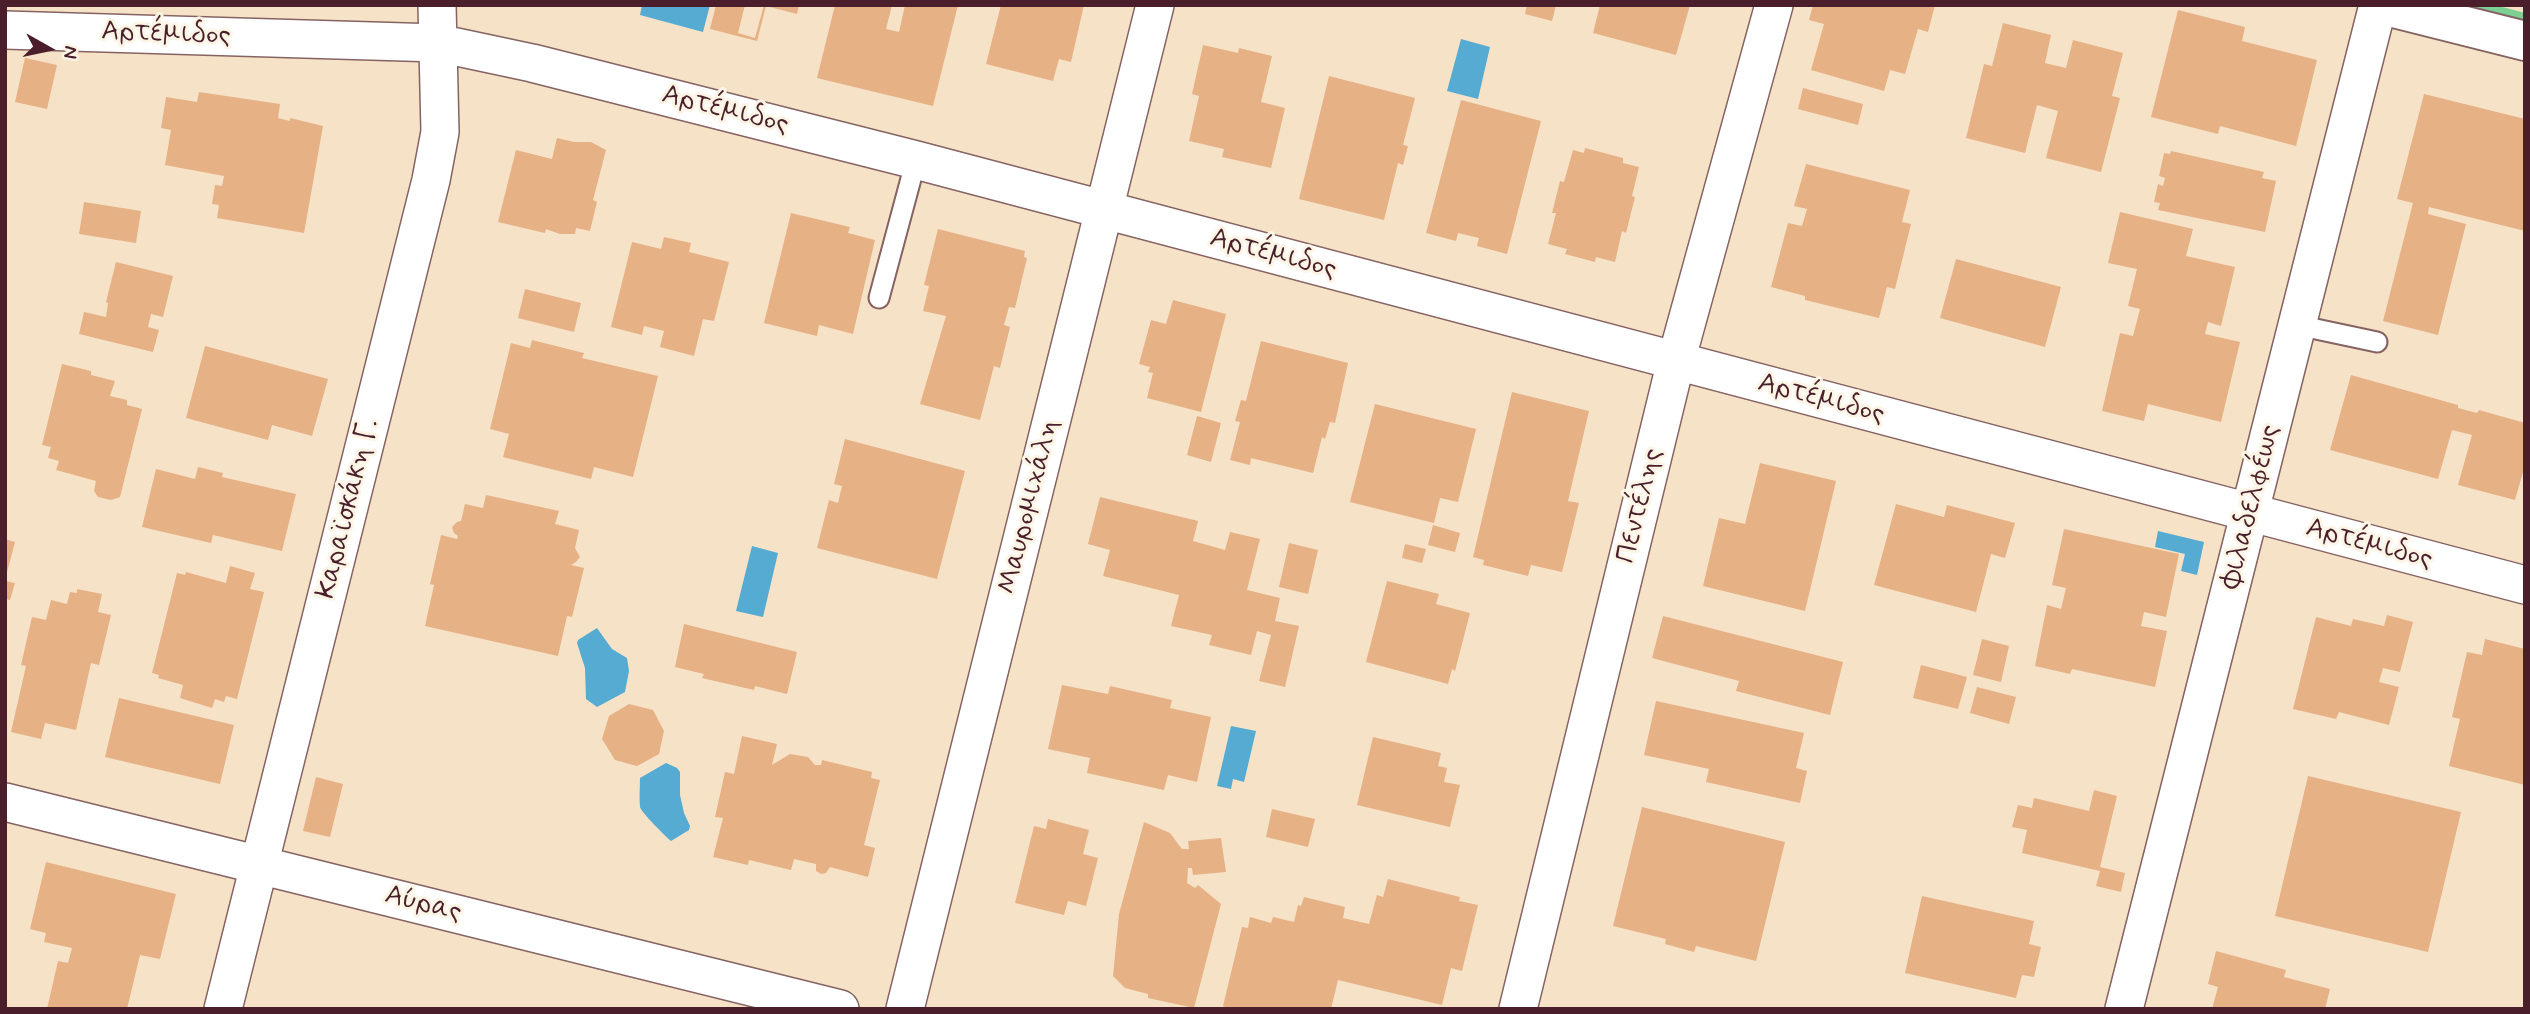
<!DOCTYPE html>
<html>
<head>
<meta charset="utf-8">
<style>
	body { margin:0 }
	#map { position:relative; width:2530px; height:1014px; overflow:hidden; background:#f5e2c7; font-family:Mynerve,sans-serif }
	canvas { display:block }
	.frame { position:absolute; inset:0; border:7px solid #4a1f2b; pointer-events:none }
	.north { position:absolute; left:14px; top:14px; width:70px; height:70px; -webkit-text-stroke:5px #fcf5e5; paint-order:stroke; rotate:99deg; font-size:19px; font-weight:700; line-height:28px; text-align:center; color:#4a1f2b }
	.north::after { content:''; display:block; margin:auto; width:24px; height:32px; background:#4a1f2b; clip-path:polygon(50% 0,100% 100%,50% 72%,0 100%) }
</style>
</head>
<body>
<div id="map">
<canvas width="2530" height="1014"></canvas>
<div class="frame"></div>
<div class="north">N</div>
</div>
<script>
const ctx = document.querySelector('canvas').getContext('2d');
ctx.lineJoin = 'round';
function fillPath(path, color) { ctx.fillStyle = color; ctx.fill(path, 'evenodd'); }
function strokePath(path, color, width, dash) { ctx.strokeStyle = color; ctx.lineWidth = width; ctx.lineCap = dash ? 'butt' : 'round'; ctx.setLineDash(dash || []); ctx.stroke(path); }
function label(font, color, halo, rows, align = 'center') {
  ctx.font = font + ' Mynerve,sans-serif'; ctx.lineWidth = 6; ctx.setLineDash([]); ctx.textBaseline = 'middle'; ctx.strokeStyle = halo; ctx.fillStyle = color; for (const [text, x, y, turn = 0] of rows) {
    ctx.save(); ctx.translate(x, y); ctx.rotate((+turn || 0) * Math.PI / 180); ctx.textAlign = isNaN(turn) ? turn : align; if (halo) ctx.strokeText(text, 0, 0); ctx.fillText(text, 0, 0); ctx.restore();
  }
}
fillPath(new Path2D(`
	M2447,5H2495L2525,13V25Z`), '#7cd094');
fillPath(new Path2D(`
	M642,5H710L703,32L640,15Z
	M1461,39L1490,47L1478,99L1447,91Z
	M2158,531L2204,542L2197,575L2181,571L2185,554L2155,547Z
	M752,546L778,553L763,617L736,611Z
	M597,628L612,649L627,658L629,671L625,692L597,707L586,699L585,668L577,643L578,640Z
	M1231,726L1256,731L1244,782L1233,779L1231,789L1217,786Z
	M666,763L677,768L680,772V795L684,813L690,826L689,830L671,841C666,837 641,812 640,807C639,798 640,787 640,778Z`), '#55abd1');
fillPath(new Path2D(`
	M716,5H745L738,33L755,38L764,5H799L797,14L766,6L757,41L710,29Z
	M835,5H892L886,29L899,32L905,5H958L933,106L817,78Z
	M1001,5H1084L1071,62L1059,59L1053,81L986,64Z
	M1527,5H1556L1552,21L1525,14Z
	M1600,5H1690L1676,55L1593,33Z
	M1813,5H1935L1928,32L1918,29L1905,74L1890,70L1884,91L1811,70L1824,24L1809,20Z
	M2178,10L2245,27L2242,41L2317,60L2296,146L2220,126L2218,134L2151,117Z
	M2003,23L2051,35L2045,63L2066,68L2073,40L2123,53L2112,96L2120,98L2101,172L2046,158L2058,111L2037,105L2025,153L1966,138L1984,64L1992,66Z
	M1203,45L1238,53L1239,48L1272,56L1261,102L1285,108L1271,168L1222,157L1224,149L1189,141L1199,96L1192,94Z
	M25,58L57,65L47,109L15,102Z
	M1329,76L1415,98L1403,145L1408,146L1403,165L1398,163L1384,220L1299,199Z
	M1803,88L1863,104L1858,125L1798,109Z
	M199,92L280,104L278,118L290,121V118L323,126L304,233L217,218L219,205L212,204L215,185L222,186L224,176L165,165L171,130L161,128L166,97L197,102Z
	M2424,94L2525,119V231L2429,207L2428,214L2466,224L2438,335L2383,321L2413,203L2397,199Z
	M1461,100L1541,121L1507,254L1477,246L1479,238L1458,233L1456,241L1426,233Z
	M557,138L574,142H591L606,150L593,200L597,202L590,231L576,228L575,234H560L546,229L545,233L498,222L516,150L552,159Z
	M1585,148L1623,158V163L1639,167L1632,196L1635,197L1626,233L1622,231L1615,262L1596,257L1595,262L1565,254L1567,249L1548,244L1556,213H1552L1560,181L1564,182L1573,150L1584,153Z
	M2171,151L2264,172L2262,178L2276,181L2265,232L2158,210L2160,203L2154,202L2158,184L2163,186L2165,178L2159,176L2164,153L2170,154Z
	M1806,164L1910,190L1902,222L1911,224L1895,289L1887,287L1879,318L1805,300V296L1771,287L1788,223L1802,226L1807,209L1794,206Z
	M84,202L141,211L136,243L79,234Z
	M2120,212L2193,229L2186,256L2235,267L2221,326L2208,322L2205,334L2240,342L2221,422L2148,404L2144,421L2102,411L2120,333L2133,336L2140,309L2128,306L2137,269L2108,263Z
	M791,213L850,227L848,233L875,240L853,334L819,325L817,336L764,323Z
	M938,229L1025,251L1024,257L1027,258L1015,308L1009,307L1004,325L1010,327L1000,368L994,366L980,420L920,404L946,316L923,311L929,286L924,285Z
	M664,237L691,243L689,252L729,262L714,321L703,319L694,356L660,347L664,331L644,326L642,335L611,327L632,242L661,249Z
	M1956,259L2061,287L2045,347L1940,318Z
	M116,262L173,276L163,317L151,314L148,327L159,330L153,352L79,334L84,312L106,317L108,303L106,302Z
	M525,289L581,303L574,332L518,318Z
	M1173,300L1226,314L1201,412L1147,398L1153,373L1148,372L1150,367L1139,364L1151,320L1166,324Z
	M532,340L584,353L582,358L658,376L633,477L594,467L591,479L503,457L509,434L490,429L511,343L530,348Z
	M1261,341L1348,363L1335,423L1330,422L1325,439L1322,437L1313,473L1251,458L1250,465L1230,460L1240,422L1235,421L1241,400L1246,401Z
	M205,346L328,379L312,436L272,425L268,440L186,418Z
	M62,364L91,371V375L115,381L110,396L127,400V405L142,409L120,497L111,500L98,497L94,491L96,481L56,470L59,461L48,458L51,447L42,445Z
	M2351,375L2458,405V408L2477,413L2479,410L2525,423V465L2515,500L2458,485L2472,435L2452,430L2438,479L2330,450Z
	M1512,392L1589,411L1568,501L1579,503L1562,572L1531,565L1528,576L1483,565L1484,560L1473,557Z
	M1375,404L1476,429L1458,502L1440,498L1434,523L1350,502Z
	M1197,416L1221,423L1211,462L1187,455Z
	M845,439L965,471L937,579L817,548L829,500L838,503L842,486L834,484Z
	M1760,463L1836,481L1805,611L1703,586L1719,518L1745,524Z
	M198,467L223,473L222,477L296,494L282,551L213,535L211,543L142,527L156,469L195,479Z
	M486,495L559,511L555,524L579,530L575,548L580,557L576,562L571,565L584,568L572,617L567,616L558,656L425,626L434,585L430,584L441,535L457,539L458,536L454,533L452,527L457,522L461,521L465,504L483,508Z
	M1100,497L1198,521L1193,541L1225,550L1230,532L1260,539L1247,590L1280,598L1275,621L1299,626L1285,687L1259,681L1271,635L1257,631L1251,655L1209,645L1212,635L1171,626L1179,595L1103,576L1110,550L1088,544Z
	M1896,504L1944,517L1947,505L2015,523L2005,558L1991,554L1976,612L1874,585Z
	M1433,525L1460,533L1455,552L1428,545Z
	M2064,529L2179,554L2166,617L2144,612L2141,626L2167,631L2155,687L2072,669L2070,674L2035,666L2047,605L2061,609L2066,588L2052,585Z
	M5,539L15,542L6,576H5Z
	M1289,543L1318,550L1308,594L1279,587Z
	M1405,544L1426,549L1422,563L1402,558Z
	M230,566L255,573L250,589L264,592L237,699L226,696L224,702L215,699L212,708L180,698L183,685L158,678L159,675L152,673L177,573L185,575L186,572L226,583Z
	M5,581L15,583L10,600L5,599Z
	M1387,581L1439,594L1436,604L1470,613L1455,671L1452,669L1448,684L1366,662Z
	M77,589L102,594L98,612L111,615L99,665L91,663L76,730L45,723L41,739L11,732L26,666L21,665L32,617L46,620L51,600L67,604L70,592L77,593Z
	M2387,615L2413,622L2400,672L2383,668L2379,682L2399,687L2389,725L2339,712L2336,719L2293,709L2316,617L2351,626L2353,619L2384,626Z
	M1663,616L1843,662L1830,715L1736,691L1739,681L1652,658Z
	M684,624L797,652L787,694L755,686L754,690L702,678L704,674L675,667Z
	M1982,639L2009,646L2001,682L1973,675Z
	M2485,639L2525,649V785L2449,766L2460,719L2452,717L2467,652L2482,655Z
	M1921,665L1967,677L1958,709L1913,698Z
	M1062,685L1108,694L1110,686L1172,700L1170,708L1211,717L1197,782L1168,775L1164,790L1087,773L1090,758L1048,749Z
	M1977,687L2016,697L2009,724L1970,713Z
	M119,698L234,725L220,784L105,757Z
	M1656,701L1804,733L1796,768L1807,771L1800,803L1706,782L1709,769L1644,755Z
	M629,704L653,710L664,731L659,754L637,766L615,760L602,739L609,716Z
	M742,736L777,744L772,765L790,754L808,757L815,765H821L822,760L872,772L871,778L880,780L864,845L875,848L868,877L830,867L826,873L821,874L816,871V864L794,859L791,870L749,860L748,865L713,857L723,818L715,817L725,772L734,774Z
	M1373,737L1441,753L1438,766L1447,768L1444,782L1460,785L1450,827L1357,805Z
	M2308,776L2461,812L2428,952L2275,916Z
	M316,777L343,784L330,837L303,831Z
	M2094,790L2117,796L2100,867L2125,873L2121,892L2096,886L2100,871L2022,853L2027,830L2012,827L2018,805L2032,808L2034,798L2089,811Z
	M1642,807L1785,842L1756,961L1696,946L1694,952L1665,944L1666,939L1613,926Z
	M1272,809L1315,819L1308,847L1266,837Z
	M1048,819L1089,830L1083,854L1098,858L1086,906L1068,901L1064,915L1015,903L1034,826L1046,829Z
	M1144,822L1170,833L1182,849H1189L1188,841L1221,838L1226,872L1193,875L1192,868H1188L1187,883L1195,888L1198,885L1221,904L1194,1008L1148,998V994L1125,988L1113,976L1119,914Z
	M46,862L176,894L160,959L140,955L127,1009H47L58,961L68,963L72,948L44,942L46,933L30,929Z
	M1388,879L1460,897L1459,901L1478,905L1462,971L1451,968L1442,1005L1338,980L1331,1009H1229L1223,1006L1242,927L1248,928L1250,917L1271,923L1273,917L1294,922L1298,905L1301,906L1304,897L1345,907L1343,918L1369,924L1377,895L1383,897Z
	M1922,896L2034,921L2029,944L2041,947L2034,977L2022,975L2016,998L1905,973Z
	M2216,951L2286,970L2284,977L2330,989L2325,1009H2212L2218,987L2208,984Z`), '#e7b186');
const service = new Path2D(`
	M879,298L916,160
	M2297,325L2377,342`);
const minor = new Path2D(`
	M5,30L438,43L532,63L916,160L2525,585
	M5,802L840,1009
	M223,1009L431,180L440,132L437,5
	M905,1009L1155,5
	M1518,1009L1676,361L1774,5
	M2124,1009L2378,5`);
const tertiary = new Path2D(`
	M2382,5L2525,41`);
strokePath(service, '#866362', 23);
strokePath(minor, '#866362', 40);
strokePath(tertiary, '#866362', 42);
strokePath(service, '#fff', 19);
strokePath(minor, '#fff', 37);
strokePath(tertiary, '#fff', 38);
label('28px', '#4a1f2b', '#fcf5e5', [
	["Αρτέμιδος",166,35,2],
	["Αρτέμιδος",725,111,14],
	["Αρτέμιδος",1273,255,15],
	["Αρτέμιδος",1821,400,15],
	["Πεντέλης",1641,506,-76],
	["Μαυρομιχάλη",1030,507,-76],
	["Φιλαδελφέως",2252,507,-76],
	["Καραϊσκάκη Γ.",349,509,-76],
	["Αρτέμιδος",2369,545,15],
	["Αύρας",423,905,14]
]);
</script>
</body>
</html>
